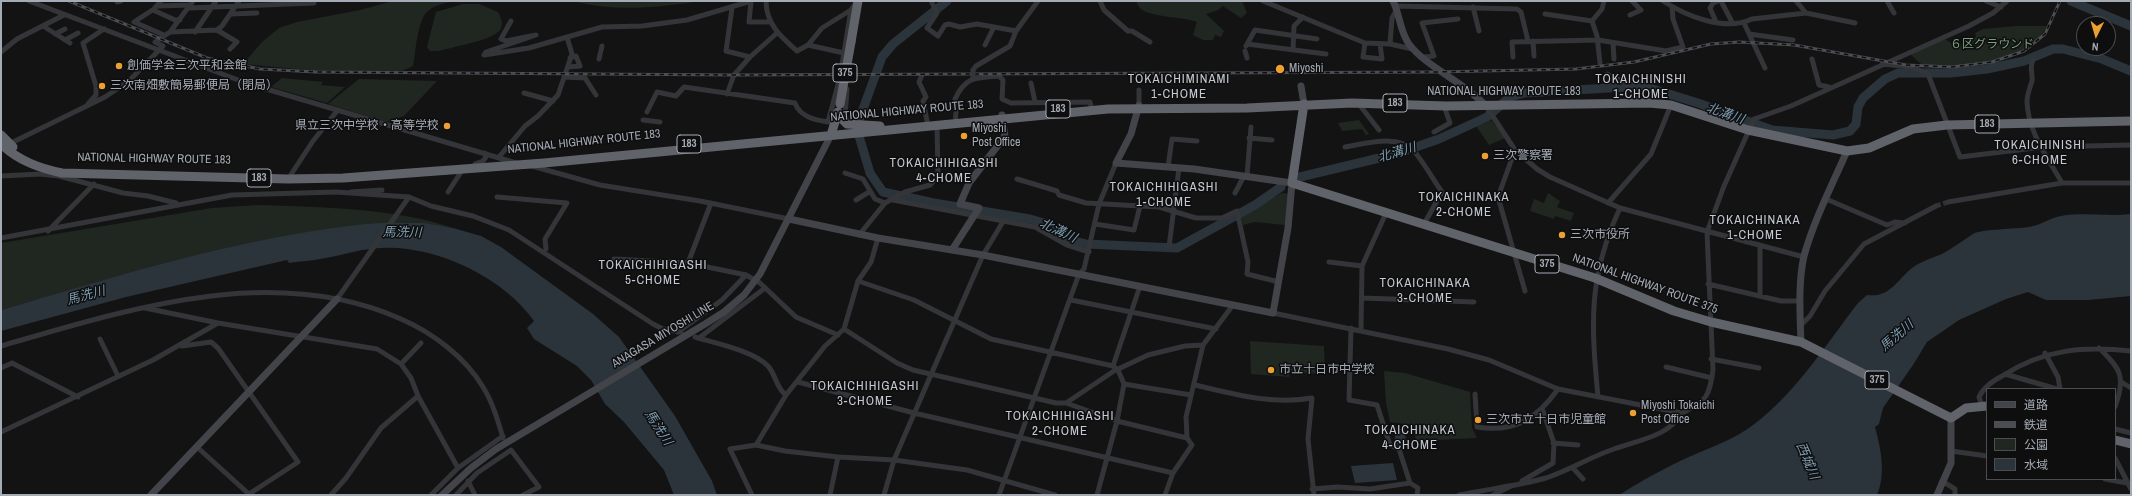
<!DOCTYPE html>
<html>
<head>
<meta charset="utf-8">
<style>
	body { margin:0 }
	#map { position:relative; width:2132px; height:496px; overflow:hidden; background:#131314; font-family:"Archivo Narrow","Noto Sans JP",sans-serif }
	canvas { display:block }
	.frame { position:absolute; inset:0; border:2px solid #a5abb5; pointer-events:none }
	.legend { position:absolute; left:1986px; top:388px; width:130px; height:92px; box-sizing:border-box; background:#0e0e0f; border:1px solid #4a4d51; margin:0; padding:5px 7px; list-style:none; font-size:12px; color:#a5abb5 }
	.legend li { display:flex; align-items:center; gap:8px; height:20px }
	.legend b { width:20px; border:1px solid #4a4d51 }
	.north { position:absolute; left:2076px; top:16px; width:40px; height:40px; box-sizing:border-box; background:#0e0e0f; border:1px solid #4a4d51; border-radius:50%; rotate:185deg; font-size:11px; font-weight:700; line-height:16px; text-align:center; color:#a5abb5 }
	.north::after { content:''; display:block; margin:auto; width:14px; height:18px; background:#eda032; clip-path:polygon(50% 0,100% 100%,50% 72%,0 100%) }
</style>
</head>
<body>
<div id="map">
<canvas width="2132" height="496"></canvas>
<div class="frame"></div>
<ul class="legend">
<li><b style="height:5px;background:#424449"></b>道路</li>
<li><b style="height:5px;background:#4b4d52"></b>鉄道</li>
<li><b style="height:11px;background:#1f2720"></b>公園</li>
<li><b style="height:11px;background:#2b343a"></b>水域</li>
</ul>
<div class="north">N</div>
</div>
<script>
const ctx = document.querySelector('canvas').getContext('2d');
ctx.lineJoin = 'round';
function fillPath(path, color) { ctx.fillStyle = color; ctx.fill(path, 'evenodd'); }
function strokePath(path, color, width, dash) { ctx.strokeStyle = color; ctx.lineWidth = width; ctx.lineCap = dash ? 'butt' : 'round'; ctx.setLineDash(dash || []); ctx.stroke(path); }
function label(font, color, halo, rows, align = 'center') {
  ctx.font = font + ' "Archivo Narrow","Noto Sans JP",sans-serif'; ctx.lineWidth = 3; ctx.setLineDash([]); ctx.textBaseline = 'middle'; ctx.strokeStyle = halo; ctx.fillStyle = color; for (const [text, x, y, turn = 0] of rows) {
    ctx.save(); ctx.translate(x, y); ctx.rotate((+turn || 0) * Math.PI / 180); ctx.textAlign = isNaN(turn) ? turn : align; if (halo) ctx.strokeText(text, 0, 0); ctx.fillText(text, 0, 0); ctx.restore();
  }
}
fillPath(new Path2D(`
	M393,1H455C446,3 434,5 428,11C417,20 416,52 413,66L402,71H317L243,64L261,43L279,28L297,22L360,10Z
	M573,1H700C657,8 615,12 573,1Z
	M1136,1H1242L1247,13L1241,18L1223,6L1218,10L1206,14L1224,31L1221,37L1215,35L1213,40H1203L1193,35L1197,22C1181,16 1153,18 1141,9C1139,8 1137,3 1136,1Z
	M463,4H479L498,12C501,18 504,23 500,30C494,40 452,47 439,51H430L427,47L436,12Z
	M2016,26H2047C2031,61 1976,66 1943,66C1937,66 1929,67 1924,65C1919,64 1914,57 1910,54L1945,39L1956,46L1976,37L1975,33L1983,29Z
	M282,78L323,82L321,85L345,87L327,103L271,87Z
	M359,79L437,81L404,116L387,122L328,104Z
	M1359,120L1369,134L1366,135L1362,129L1342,131L1338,123Z
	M1490,121H1492L1505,138L1489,145L1476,126Z
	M1282,193L1290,194L1285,225L1255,222L1243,225L1241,216Z
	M1548,193L1560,201L1557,207L1574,213L1571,221L1555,216L1554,219L1530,211L1534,199L1544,203Z
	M258,205C320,207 395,208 453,228C395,219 339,227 282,237C187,255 94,283 1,310V243L212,208Z
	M1250,341L1324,346L1325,374L1290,372L1289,377L1251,374Z
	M1384,371L1405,373L1470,392L1472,428L1477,438L1416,441L1413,425L1390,422L1386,403Z`), '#1f2720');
fillPath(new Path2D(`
	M2131,214V296L2088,300H2046L2028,292L2006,299L1959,320L1927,342L1913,365L1883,408L1879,424L1875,427C1881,449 1886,474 1877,495H1619C1636,484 1654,474 1672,465C1696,452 1723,445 1746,430C1792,399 1824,347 1858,303L1867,295C1890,298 1896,281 1912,268C1920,262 1932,258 1942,254C1953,248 1962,241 1973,234C1981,229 2017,229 2029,227C2041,225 2050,218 2061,216C2084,212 2108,217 2131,214Z
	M424,223L453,228L481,236L501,247L593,314L619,337L675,416L712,481L717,495H674L664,470L624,422L605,404L591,380L577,366L534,339L527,328L534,321C503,277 435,245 382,248C363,248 344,255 325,258C313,261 301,261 289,263L287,260L126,297L1,331V310C120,275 242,237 366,224C385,222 404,223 424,223Z
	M1395,427L1405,428L1406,446L1395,444Z
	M1393,463L1397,480L1355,483L1351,466Z`), '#2b343a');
strokePath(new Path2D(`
	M2071,1L2131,26
	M859,120L882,57L893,44L947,1
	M859,136L870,173L883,192L934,203L1030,219L1044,223L1071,240L1086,244L1177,248L1255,205L1281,187
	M1300,177L1396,154L1439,139L1487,117L1510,97L1524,93L1643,86L1698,103L1772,130L1833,135L1850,131L1856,124L1858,107L1863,98L1885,79L1898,73H1951L1987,69L2024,61L2053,49H2063L2102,59L2131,71`), '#2b343a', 9);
strokePath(new Path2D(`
	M1936,206L1948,202`), '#303134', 5, [5, 2.5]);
strokePath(new Path2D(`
	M29,1L246,83L516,163
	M161,1L154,9L134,22L164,35
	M751,1L749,22H770
	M766,1C766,24 781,37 797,51L808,45
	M931,1L937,13L927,28L938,36L945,25L949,24L960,27L977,24L994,27
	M1100,1L1104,10L1128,31H1132L1150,42
	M1263,1L1365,43L1390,44L1412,49
	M1663,1C1686,16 1725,32 1752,19L1806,13L1855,23
	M1721,1L1732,22
	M1796,1L1806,13
	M1887,1L1894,13
	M1986,1L2001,7
	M117,2L121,1
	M158,6L191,5
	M1396,6L1517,9L1521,12L1528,41
	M1473,7L1479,31
	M189,8L314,3
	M153,10L175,20H180
	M231,14L257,13
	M1545,14L1592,21
	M1630,15L1641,10L1632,1
	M511,21L501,39L506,41L536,35L486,52L484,55L529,48L602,27L642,26L687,20L751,1
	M1716,22L1710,8L1713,3L1718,1
	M1744,23L1765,68
	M43,26L70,43
	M217,30L237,42L230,49
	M170,32L217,30L222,26L239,1
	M195,32L216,1
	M55,34L65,29
	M1749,34L1793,40
	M65,40L78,33
	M1533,41L1534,56
	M1365,43L1363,57L1382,59L1380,44
	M1613,43L1614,59
	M1247,44L1326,54
	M1390,44L1392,18L1397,9
	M985,45L994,27L1016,31
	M1246,46L1255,30L1317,39
	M1293,50L1294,26L1303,17
	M1245,51L1247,58
	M1,52L17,39L64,15
	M844,53L808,45L822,28L851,10
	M750,57L777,33
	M1424,57L1434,56L1422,23L1458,19
	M1513,57L1512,42L1598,40L1666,51L1683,47L1673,19L1672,7
	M599,59L602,46
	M1812,59L1819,85L1829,87
	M2033,60C2029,67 2033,73 2032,81C2030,88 2027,94 2027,102C2028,132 2048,158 2062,183
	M1600,63L1597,36L1592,21L1602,9L1604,1
	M1882,64L1912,67L1928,74L1960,157L2043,147L2131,145
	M568,67L580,66L576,56L570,58
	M973,70L976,66L1010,46L1016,31L1038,1
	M841,71L851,10L856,3
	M1607,74L1626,83L1639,103
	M922,75L919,82L926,97L923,101L927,121
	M564,77L585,78L596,95
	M1031,83L1035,102
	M847,89L845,117L848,120
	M1139,90V105
	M524,93L553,101
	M727,94L734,75L750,57L726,51L732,8
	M1358,103L1379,130
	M88,104L96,95V86L83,43L104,29
	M1486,106L1515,150L1537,169L1550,177L1620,208L1804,257
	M647,112L657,92L676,96L684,87L795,103C800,117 815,120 828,122
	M643,120L660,122
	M828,122L839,81H845
	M956,122C954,113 959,110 955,99C966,76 976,78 999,76L1003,80L1002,99L1011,103L1090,102L1091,106
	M1434,132L1450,123L1444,106
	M1249,138L1272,140
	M9,144L105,97L129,81L163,46L155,42L170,32L193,1
	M1345,147C1364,144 1398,133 1414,151C1424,163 1433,179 1442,192L1424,224
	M1515,150L1498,197L1525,291
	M499,157L525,126L538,116L558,95L572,54L567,37
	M475,164L483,161L486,157L485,153
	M532,166L600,185L700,201L789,219
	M1168,167L1172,139L1197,141
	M845,173L863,179L875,199L885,203
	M1,176L40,174L59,176L123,193L148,196L176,203
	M1247,176L1251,127
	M288,179L313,141L337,111
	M1017,179L1057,191L1059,195L1086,203L1159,207L1196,218H1222L1237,211L1248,262L1247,274L1279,282
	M351,192L382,190
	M448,192L463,169
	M1235,193L1244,176
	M497,197L567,203L545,239L546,249
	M1826,199L1887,225L1895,222L1905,223
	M856,200L869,192
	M893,200L1035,227L1067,245L1089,252
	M1948,202L2062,183H2131
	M1608,203L1651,154L1671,105
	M1095,224L1134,230L1140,206
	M48,231L94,184
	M859,235L885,203L905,192L930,185L938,176L937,125
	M1,238L232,195L336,192L409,197L431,206L473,216L509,230L653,324L663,329L681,332
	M1760,245V296
	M1169,247L1179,168
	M614,259L688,263L746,275L760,283L796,317L838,335
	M1329,262L1362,266
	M688,263L711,203
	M858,281L914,300L991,339L1113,366L1118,370L1124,384L1117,421L1097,495
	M1708,284L1781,301H1800
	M1362,298L1474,302
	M337,299L409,197
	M1071,300L1216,329
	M145,308L218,323L377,349L401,364L411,378L418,396L458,468
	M1273,313L1448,349L1489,360L1558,389L1682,413C1707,401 1709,397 1713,370L1707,232L1724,186L1754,119L1791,106L1969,26L1993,13L2007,1
	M1802,324L1810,316L1825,291L1864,244L1936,206
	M1351,328L1349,400L1377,405L1390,445L1399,449L1410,483L1418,488L1417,495
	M844,329L897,363L913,370L1056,403H1066L1114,371L1148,355L1185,346L1203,345
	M1361,330L1362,266L1386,213
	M678,332L722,300L746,275
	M695,337C715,343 754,351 768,366C776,375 776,388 786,395
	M699,338L765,288
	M100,339L118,376
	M1,346C129,309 273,262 401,319C433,333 465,357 483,387C493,403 498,421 503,438
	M182,346L211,342L218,348L298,462L249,494
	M2099,348C2121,369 2126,377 2115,407
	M2045,353L2058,377L2060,389
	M1711,359L1759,368
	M401,364L421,343
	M1113,366L1140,286
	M1666,367L1712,378
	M1,368L12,363L78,397
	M2005,374L2057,389
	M798,382L914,413L1173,473
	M2123,383L2131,388
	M1124,384L1191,395
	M1195,385C1234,394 1272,405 1312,398L1308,439L1314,495
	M1475,394L1477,427C1514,433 1537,419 1558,389
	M1598,397C1591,323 1588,277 1620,208
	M1066,403L1117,421L1187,438
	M1982,405L1979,397C1984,386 1994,380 2004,375C2044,349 2085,346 2131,351
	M2115,429L2131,433
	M1,432L153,360L218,323
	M1553,443L1578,445
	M756,445L786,395L825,346L844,329L858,281L871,262L878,238
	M197,447L250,495
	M1951,451L1987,456
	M2115,458L2131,489
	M1573,468L1583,479
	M2105,479L2127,483
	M468,481L475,495
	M1522,481L1553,463L1554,443L1543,411
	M1942,481L1955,489V495
	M1312,489L1337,487L1370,489L1410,483
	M331,495L346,478L381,428L418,396
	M431,495L458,468L503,436
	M456,495L477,473L511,450L539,487L523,495
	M752,495L730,449L756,445L785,451L838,457L894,460L967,470L1055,495
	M830,495L838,457
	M884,495L894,460L983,255L1004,220
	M999,495L1079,274L1084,269L1099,204L1116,163
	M1165,495L1173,473L1192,445L1187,438L1186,417L1203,345L1233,305
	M1459,495C1488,489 1518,486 1546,478C1570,470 1590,457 1614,449C1638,440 1668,437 1682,413
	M1493,495L1511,486`), '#343539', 5);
strokePath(new Path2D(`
	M1393,1C1400,15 1400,32 1409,44C1426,67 1464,82 1486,106
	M1301,86L1304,104
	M789,219L878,238L983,255L1273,313L1288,228L1292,183L1194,169L1116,163L1131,134L1139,105
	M952,250L979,208L960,204L969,183L1005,136L1002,115
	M1801,342C1800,315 1798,282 1804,256C1814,220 1832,185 1847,151
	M151,495L337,299
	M442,495L471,468L496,449L705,324L724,312L744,295L760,274L831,135
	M1937,495L1951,463V418`), '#424449', 7);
strokePath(new Path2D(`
	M851,42L858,1
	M1304,104L1292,183L1595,278L1674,311L1711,322L1801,342L1951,418L1966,408L1987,406
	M838,115L847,124L880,126
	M1,135L13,147
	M831,135L838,112
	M1,144C19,161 39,168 62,173L288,179L343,178L544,163L1108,109L1247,108L1352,103L1446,106L1649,103L1671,105L1748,130L1847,151L1869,148L1913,129L1947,125L2131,121
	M2115,440L2131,444`), '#60636a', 9);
const rail = new Path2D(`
	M69,1L207,58L260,69L316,72L734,75L1436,72L1576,69L1634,62L1711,44L1739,42L1794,45L1906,65L1952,67L1992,62L2024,51L2045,34L2060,1`);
strokePath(rail, '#4b4d52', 3);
strokePath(rail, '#0e0e0f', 1.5, [4.5]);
strokePath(new Path2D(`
	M973,70V77`), '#343539', 5);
strokePath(new Path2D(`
	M840,104L851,42`), '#60636a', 9);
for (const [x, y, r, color] of [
	[119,66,4,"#eda032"],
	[1280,69,5,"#eda032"],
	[102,86,4,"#eda032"],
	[447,126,4,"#eda032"],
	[964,136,4,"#eda032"],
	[1485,156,4,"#eda032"],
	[1562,235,4,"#eda032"],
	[1271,370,4,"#eda032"],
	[1633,413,4,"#eda032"],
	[1478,420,4,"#eda032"]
]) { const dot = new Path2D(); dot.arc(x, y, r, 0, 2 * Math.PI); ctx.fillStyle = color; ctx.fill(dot); strokePath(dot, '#0e0e0f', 1.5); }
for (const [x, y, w] of [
	[845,73,24],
	[1395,103,24],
	[1058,109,24],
	[1987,124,24],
	[689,144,24],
	[259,178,24],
	[1547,264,24],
	[1877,380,24]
]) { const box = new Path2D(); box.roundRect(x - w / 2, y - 9, w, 18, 3); ctx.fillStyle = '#0e0e0f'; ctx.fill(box); strokePath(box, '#a5abb5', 1); }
label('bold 11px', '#a5abb5', null, [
	["375",845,73],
	["183",1395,103],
	["183",1058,109],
	["183",1987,124],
	["183",689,144],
	["183",259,178],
	["375",1547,264],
	["375",1877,380]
]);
label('12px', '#7c9f7c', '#0e0e0f', [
	["６区グラウンド",1992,45]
]);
label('12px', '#a5abb5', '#0e0e0f', [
	["創価学会三次平和会館",127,66],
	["Miyoshi",1289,69],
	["三次南畑敷簡易郵便局（閉局）",110,86],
	["県立三次中学校・高等学校",439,126,"right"],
	["Miyoshi",972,129],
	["Post Office",972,143],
	["三次警察署",1493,156],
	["三次市役所",1570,235],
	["市立十日市中学校",1279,370],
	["Miyoshi Tokaichi",1641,406],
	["Post Office",1641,420],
	["三次市立十日市児童館",1486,420]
], 'left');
label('12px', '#a5abb5', '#0e0e0f', [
	["NATIONAL HIGHWAY ROUTE 183",1504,92],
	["NATIONAL HIGHWAY ROUTE 183",907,111,-5],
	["NATIONAL HIGHWAY ROUTE 183",584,142,-6],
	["NATIONAL HIGHWAY ROUTE 183",154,159,1],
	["NATIONAL HIGHWAY ROUTE 375",1645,284,20],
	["ANAGASA MIYOSHI LINE",663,335,-31]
]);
ctx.letterSpacing = '1px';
label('13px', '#c5c9d1', '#0e0e0f', [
	["TOKAICHIMINAMI",1179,80],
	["1-CHOME",1179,95],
	["TOKAICHINISHI",1641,80],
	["1-CHOME",1641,95],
	["TOKAICHINISHI",2040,146],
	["6-CHOME",2040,161],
	["TOKAICHIHIGASHI",944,164],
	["4-CHOME",944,179],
	["TOKAICHIHIGASHI",1164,188],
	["1-CHOME",1164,203],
	["TOKAICHINAKA",1464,198],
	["2-CHOME",1464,213],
	["TOKAICHINAKA",1755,221],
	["1-CHOME",1755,236],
	["TOKAICHIHIGASHI",653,266],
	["5-CHOME",653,281],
	["TOKAICHINAKA",1425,284],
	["3-CHOME",1425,299],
	["TOKAICHIHIGASHI",865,387],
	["3-CHOME",865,402],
	["TOKAICHIHIGASHI",1060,417],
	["2-CHOME",1060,432],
	["TOKAICHINAKA",1410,431],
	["4-CHOME",1410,446]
]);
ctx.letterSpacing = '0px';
label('italic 13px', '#7c9baf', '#0e0e0f', [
	["北溝川",1725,114,19],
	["北溝川",1397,153,-17],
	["北溝川",1058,231,25],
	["馬洗川",402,233,1],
	["馬洗川",86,296,-15],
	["馬洗川",1897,336,-41],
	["馬洗川",658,428,57],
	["西城川",1807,461,67]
]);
</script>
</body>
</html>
